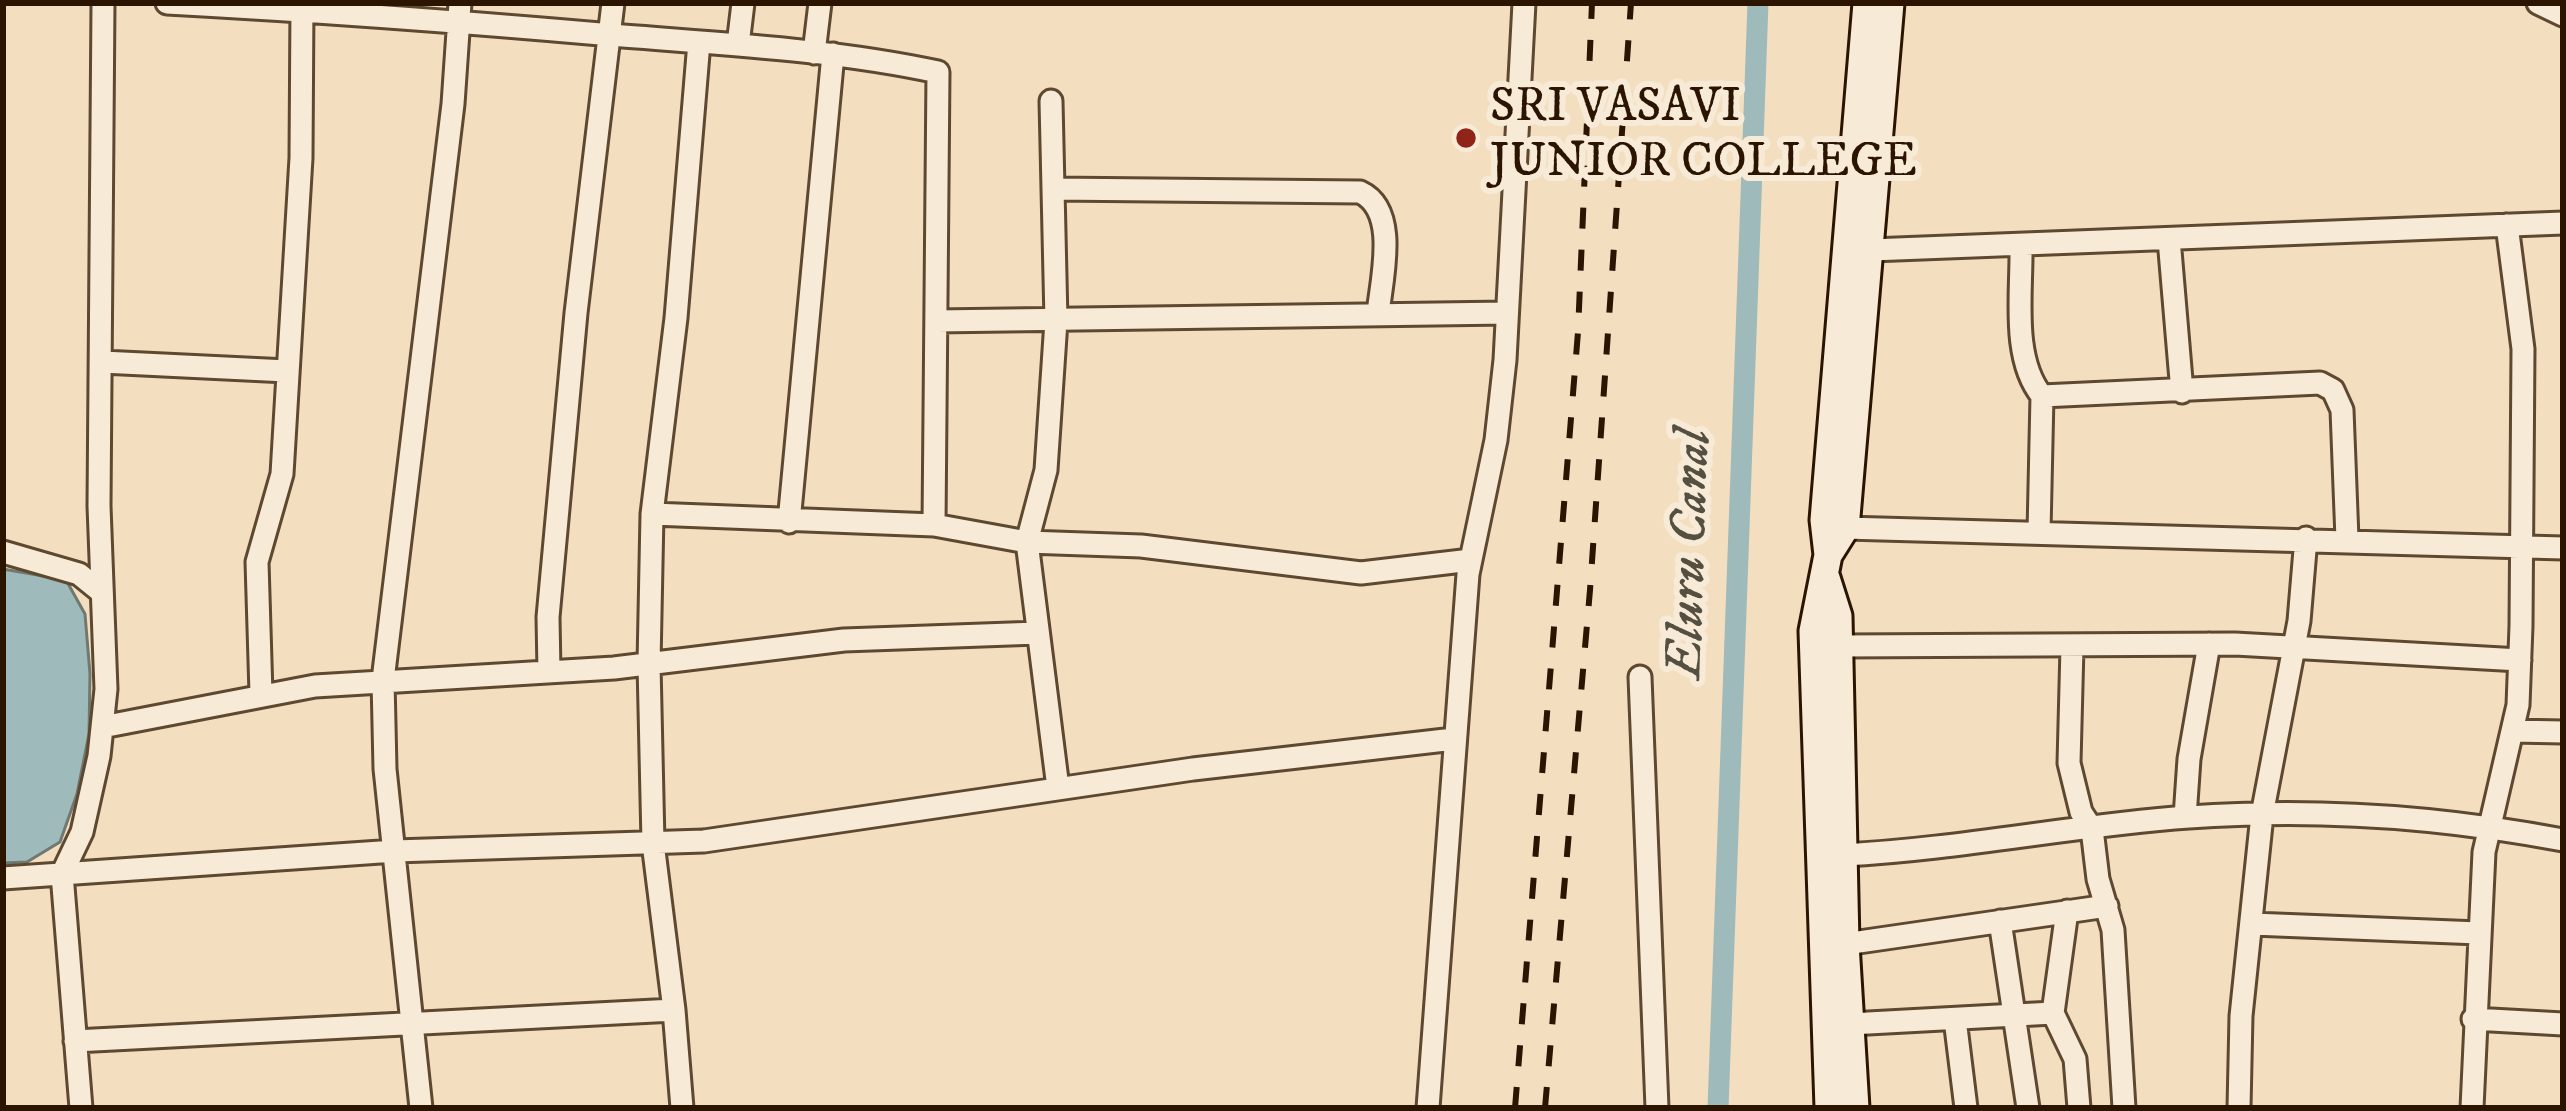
<!DOCTYPE html>
<html>
<head>
<meta charset="utf-8">
<style>
	body { margin:0 }
	#map { position:relative; width:2566px; height:1111px; overflow:hidden; background:#f3dfc0; font-family:"IM FELL DW Pica",serif }
	canvas { display:block }
	.frame { position:absolute; inset:0; border:6px solid #2c1500; pointer-events:none }
</style>
</head>
<body>
<div id="map">
<canvas width="2566" height="1111"></canvas>
<div class="frame"></div>
</div>
<script>
const ctx = document.querySelector('canvas').getContext('2d');
ctx.lineJoin = 'round';
function fillPath(path, color) { ctx.fillStyle = color; ctx.fill(path, 'evenodd'); }
function strokePath(path, color, width, dash) { ctx.strokeStyle = color; ctx.lineWidth = width; ctx.lineCap = dash ? 'butt' : 'round'; ctx.setLineDash(dash || []); ctx.stroke(path); }
function label(font, color, halo, rows, align = 'center') {
  ctx.font = font + ' "IM FELL DW Pica",serif'; ctx.lineWidth = 12; ctx.setLineDash([]); ctx.textBaseline = 'middle'; ctx.strokeStyle = halo; ctx.fillStyle = color; for (const [text, x, y, turn = 0] of rows) {
    ctx.save(); ctx.translate(x, y); ctx.rotate((+turn || 0) * Math.PI / 180); ctx.textAlign = isNaN(turn) ? turn : align; if (halo) ctx.strokeText(text, 0, 0); ctx.fillText(text, 0, 0); ctx.restore();
  }
}
const water = new Path2D(`
	M3,569L66,580L85,614L90,674L89,734L77,794L60,842L27,862L3,863Z`);
fillPath(water, '#9ebabb');
strokePath(water, '#707870', 3);
strokePath(new Path2D(`
	M1718,1108L1758,3`), '#9ebabb', 21);
const minor = new Path2D(`
	M167,3C316,11 464,22 612,35C721,44 831,49 938,72L934,525
	M2538,3L2563,15
	M738,45L743,3
	M814,53L820,3
	M1051,101L1056,321L1046,470L1027,542L1058,788
	M1053,189L1360,192C1399,210 1382,277 1378,313
	M2169,239L2182,392
	M2021,246C2022,292 2011,358 2042,396L2320,383L2333,390L2342,410L2347,539
	M1871,250L2563,223
	M936,321L1507,313
	M102,362L287,371
	M652,514L934,525L1027,542L1141,546L1361,573L1471,560
	M789,522L833,54
	M1845,528L2563,548
	M2039,532L2042,396
	M3,552L79,574L100,591
	M1840,646L2235,644L2520,660
	M2072,647L2069,763L2081,812L2092,829L2098,879L2113,930L2124,1108
	M549,672L548,617L576,313L613,3
	M1640,677L1657,1108
	M261,694L257,562L282,474L301,158L302,3
	M102,727L315,686L614,668L844,640L1038,633
	M2512,731L2563,732
	M2185,817L2189,759L2209,644
	M1844,855C1960,849 2074,825 2189,817C2313,808 2442,817 2563,840
	M3,878L395,851L704,841L1193,769L1454,739
	M2067,911L2053,1013L2075,1059L2079,1108
	M2000,921L2028,1108
	M2252,924L2479,933
	M1845,944L2107,906
	M674,1010L653,843L649,664L652,514L676,318L699,42
	M1955,1019L1966,1108
	M2473,1019L2563,1024
	M1850,1024L2053,1013
	M75,1041L674,1010L682,1108
	M81,1108L62,874L82,832L99,756L106,689L99,506L103,3
	M421,1108L385,769L383,680L453,104L460,3
	M1428,1108L1468,574L1496,440L1505,360L1524,3
	M2239,1108L2241,1016L2262,815L2299,621L2306,538
	M2472,1108L2484,852L2518,705L2521,626L2523,349L2507,225`);
const secondary = new Path2D(`
	M1828,555L1845,528L1890,3
	M1826,578L1838,616L1845,944L1855,1108
	M1829,1108L1813,631L1828,555L1824,520L1867,3`);
strokePath(minor, '#5e4830', 27);
strokePath(secondary, '#2c1500', 33);
strokePath(minor, '#f7ead6', 21);
strokePath(secondary, '#f7ead6', 27);
strokePath(new Path2D(`
	M1515,1108L1578,332L1592,3
	M1545,1108L1590,590L1631,3`), '#2c1500', 6, [21, 21]);
for (const [x, y, r, color] of [
	[1466,138,12,"#8f2418"]
]) { const dot = new Path2D(); dot.arc(x, y, r, 0, 2 * Math.PI); ctx.fillStyle = color; ctx.fill(dot); strokePath(dot, '#f7ead6', 4.5); }
label('48px', '#2c1500', '#f7ead6', [
	["SRI VASAVI",1490,110],
	["JUNIOR COLLEGE",1490,165]
], 'left');
label('italic 51px', '#544f41', '#f7ead6', [
	["Eluru Canal",1693,554,-88]
]);
</script>
</body>
</html>
